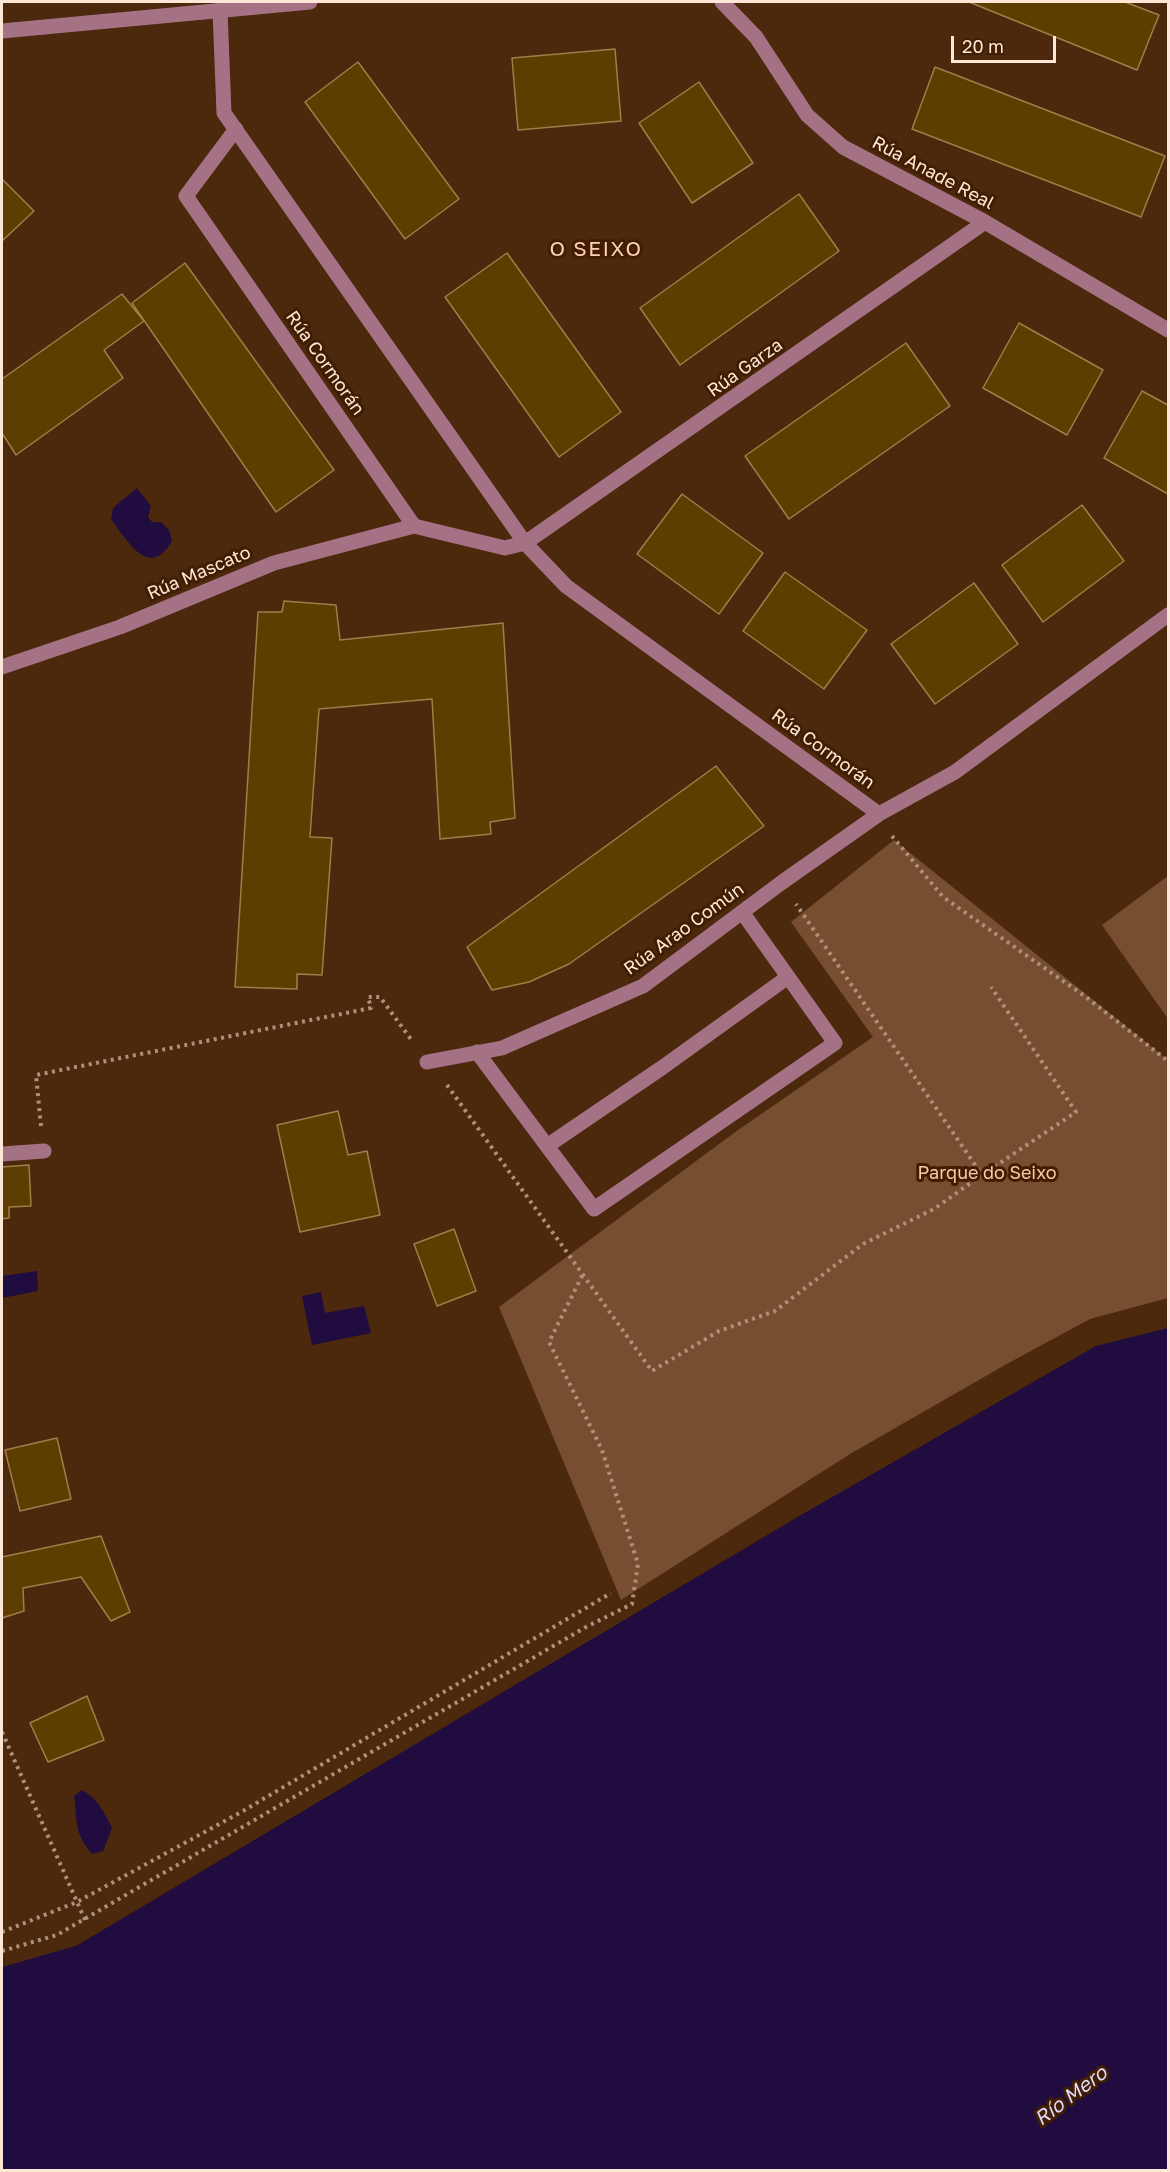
<!DOCTYPE html>
<html>
<head>
<meta charset="utf-8">
<style>
	body { margin:0 }
	#map { position:relative; width:1170px; height:2172px; overflow:hidden; background:#4c280c; font-family:"Golos Text",sans-serif }
	canvas { display:block }
	.frame { position:absolute; inset:0; border:3px solid #ffe7d8; pointer-events:none }
	.scale { position:absolute; left:951px; top:36px; width:105px; height:27px; box-sizing:border-box; border:3px solid #ffe7d8; border-top:0; padding-left:8px; font-size:18px; line-height:21px; white-space:nowrap; color:#ffe7d8; -webkit-text-stroke:4px #411e02; paint-order:stroke }
</style>
</head>
<body>
<div id="map">
<canvas width="1170" height="2172"></canvas>
<div class="frame"></div>
<div class="scale">20 m</div>
</div>
<script>
const ctx = document.querySelector('canvas').getContext('2d');
ctx.lineJoin = 'round';
function fillPath(path, color) { ctx.fillStyle = color; ctx.fill(path, 'evenodd'); }
function strokePath(path, color, width, dash) { ctx.strokeStyle = color; ctx.lineWidth = width; ctx.lineCap = dash ? 'butt' : 'round'; ctx.setLineDash(dash || []); ctx.stroke(path); }
function label(font, color, halo, rows, align = 'center') {
  ctx.font = font + ' "Golos Text",sans-serif'; ctx.lineWidth = 6; ctx.setLineDash([]); ctx.textBaseline = 'middle'; ctx.strokeStyle = halo; ctx.fillStyle = color; for (const [text, x, y, turn = 0] of rows) {
    ctx.save(); ctx.translate(x, y); ctx.rotate((+turn || 0) * Math.PI / 180); ctx.textAlign = isNaN(turn) ? turn : align; if (halo) ctx.strokeText(text, 0, 0); ctx.fillText(text, 0, 0); ctx.restore();
  }
}
fillPath(new Path2D(`
	M894,840L1168,1060V1298L1090,1319L1005,1365L850,1454L621,1600L499,1307L738,1130L873,1037L791,922Z
	M1168,876V1019L1102,925Z`), '#784e30');
fillPath(new Path2D(`
	M137,488L151,506L148,517L152,522H161L169,530L172,541C149,581 126,539 111,519L113,508Z
	M37,1271L38,1291L2,1298V1276Z
	M321,1292L325,1313L364,1306L371,1333L312,1345L302,1296Z
	M1168,1328V2170H2V1967L76,1946L801,1515L1096,1346Z
	M82,1790C98,1799 104,1812 112,1828L103,1851L92,1854C73,1831 78,1822 74,1796Z`), '#200c3f');
const building = new Path2D(`
	M969,2H1125L1159,15L1137,70Z
	M615,49L621,121L518,130L512,58Z
	M358,62L459,199L405,239L305,102Z
	M935,67L1165,156L1141,217L912,129Z
	M699,82L753,163L692,203L639,123Z
	M2,179L34,211L2,241Z
	M799,194L839,251L680,365L640,308Z
	M507,253L621,412L559,457L445,297Z
	M185,263L334,470L276,512L132,303Z
	M122,294L144,321L104,350L123,378L16,455L2,433V379Z
	M1019,323L1103,370L1067,435L983,388Z
	M906,343L950,406L789,519L745,456Z
	M1142,391L1168,405V494L1104,458Z
	M682,494L763,553L719,614L637,554Z
	M1082,505L1124,561L1043,622L1002,565Z
	M785,572L867,630L824,689L743,631Z
	M974,583L1018,644L935,704L891,644Z
	M284,601L336,605L340,640L503,623L515,818L490,822L491,834L440,839L432,699L319,709L310,837L332,838L322,975L297,974V989L235,987L258,612H282Z
	M716,766L764,826L569,964L529,982L492,990L467,947Z
	M338,1111L348,1155L367,1151L380,1215L300,1232L277,1125Z
	M29,1165L31,1206L9,1207V1218L2,1219V1167Z
	M454,1229L476,1291L437,1306L414,1244Z
	M57,1438L71,1499L20,1511L5,1450Z
	M101,1536L130,1612L111,1621L81,1577L23,1588L24,1611L2,1618V1557Z
	M87,1696L104,1740L48,1762L30,1723Z`);
fillPath(building, '#5e3d00');
strokePath(building, '#a17d49', 1.5);
strokePath(new Path2D(`
	M892,836L943,897L1086,997L1168,1061
	M447,1085L652,1371L719,1331L775,1311L863,1244L934,1209L982,1175L796,904
	M41,1126L36,1075L371,1008L368,997H380L413,1042
	M982,1175L1076,1112L991,987
	M2,1732L85,1920
	M2,1932L77,1902L243,1811L611,1593
	M2,1951L57,1935L586,1627L632,1604L638,1564L602,1450L549,1342L583,1274`), '#ae917c', 4, [3, 4.5]);
strokePath(new Path2D(`
	M722,2L756,37L807,115L843,147L985,222L1168,330
	M220,10L224,113L525,543L566,586L879,814
	M2,31L310,2
	M236,129L186,196L414,526L505,548L525,543L985,222
	M2,667L120,627L274,563L414,526
	M477,1052L594,1209L835,1043L742,912
	M427,1062L502,1048L643,986L781,883L879,814L955,772L1168,615
	M547,1146L663,1067L788,977
	M2,1154L44,1151`), '#a47284', 15);
label('18px', '#ffe7d8', '#411e02', [
	["Rúa Anade Real",933,173,28],
	["Rúa Cormorán",325,363,55],
	["Rúa Garza",745,368,-35],
	["Rúa Mascato",199,573,-23],
	["Rúa Cormorán",823,749,36],
	["Rúa Arao Común",684,929,-36]
]);
label('18px', '#fbc9a8', '#411e02', [
	["Parque do Seixo",987,1173]
]);
label('italic 20px', '#dfd7fa', '#411e02', [
	["Río Mero",1071,2096,-37]
]);
ctx.letterSpacing = '1.5px';
label('21px', '#fed1b2', '#411e02', [
	["O SEIXO",596,249]
]);
ctx.letterSpacing = '0px';
</script>
</body>
</html>
